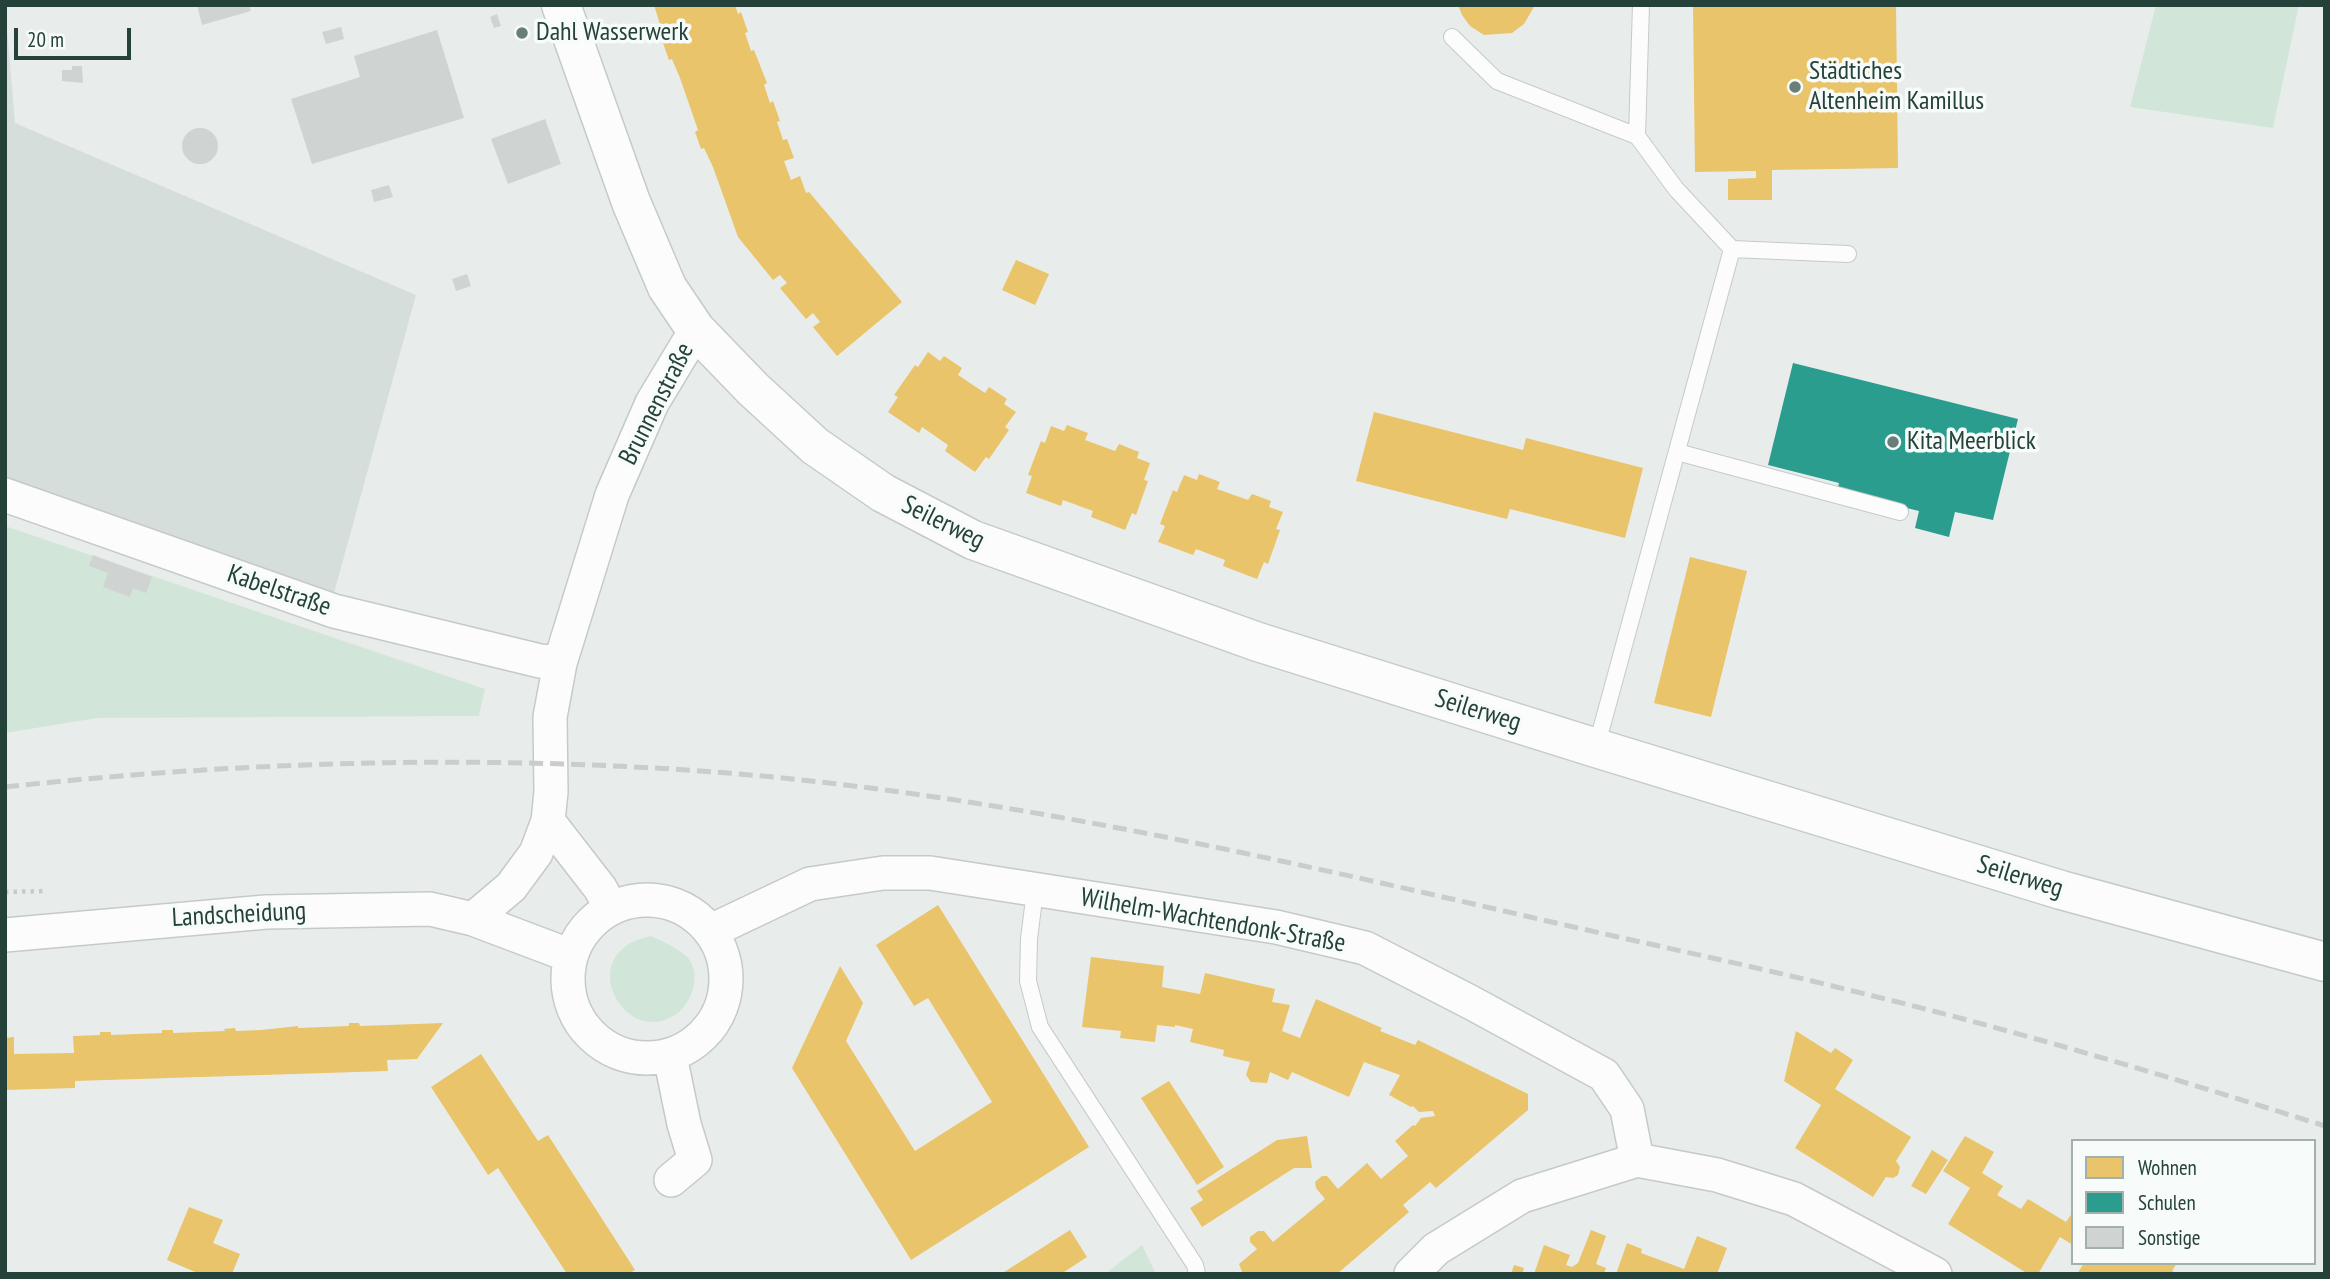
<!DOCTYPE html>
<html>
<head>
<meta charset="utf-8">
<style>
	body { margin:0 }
	#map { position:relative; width:2330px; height:1279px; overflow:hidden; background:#e8edeb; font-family:"PT Sans Narrow",sans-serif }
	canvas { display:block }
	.frame { position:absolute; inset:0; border:7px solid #24423a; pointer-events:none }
	.legend { position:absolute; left:2071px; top:1139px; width:245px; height:126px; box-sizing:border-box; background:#f7fbf9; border:2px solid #a3b1ad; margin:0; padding:9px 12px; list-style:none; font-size:21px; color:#24423a }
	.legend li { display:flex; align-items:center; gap:14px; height:35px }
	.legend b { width:35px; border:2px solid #a3b1ad }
	.scale { position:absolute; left:14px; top:28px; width:117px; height:32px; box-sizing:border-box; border:4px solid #24423a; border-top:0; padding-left:9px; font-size:21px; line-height:24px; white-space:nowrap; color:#24423a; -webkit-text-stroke:5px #f7fbf9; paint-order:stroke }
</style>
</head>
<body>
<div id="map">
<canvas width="2330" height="1279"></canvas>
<div class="frame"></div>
<ul class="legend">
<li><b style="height:19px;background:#e9c46a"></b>Wohnen</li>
<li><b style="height:19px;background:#2a9d8f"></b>Schulen</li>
<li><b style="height:19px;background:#cfd4d2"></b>Sonstige</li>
</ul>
<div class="scale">20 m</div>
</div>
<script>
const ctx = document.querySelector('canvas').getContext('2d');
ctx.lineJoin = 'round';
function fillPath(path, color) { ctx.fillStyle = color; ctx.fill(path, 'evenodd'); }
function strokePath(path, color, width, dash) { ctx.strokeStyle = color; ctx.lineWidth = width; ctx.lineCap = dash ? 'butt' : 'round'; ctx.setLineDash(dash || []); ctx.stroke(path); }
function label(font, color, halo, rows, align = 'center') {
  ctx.font = font + ' "PT Sans Narrow",sans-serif'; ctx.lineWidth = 7; ctx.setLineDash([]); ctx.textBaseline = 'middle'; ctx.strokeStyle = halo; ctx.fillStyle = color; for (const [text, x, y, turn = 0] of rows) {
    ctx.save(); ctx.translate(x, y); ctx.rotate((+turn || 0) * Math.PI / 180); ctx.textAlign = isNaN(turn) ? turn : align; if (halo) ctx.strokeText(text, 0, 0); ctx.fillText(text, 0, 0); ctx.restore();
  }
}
fillPath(new Path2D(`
	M5,5L15,123L416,295L331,604L5,506Z`), '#d6dedb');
fillPath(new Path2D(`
	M2156,5H2299L2273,128L2130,107Z
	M5,526L485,689L479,716L97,718L5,733Z
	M651,936C663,942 679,948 688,958C701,973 693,1000 679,1012C627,1054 569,952 651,936Z
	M1142,1245L1156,1274H1105Z`), '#d1e6d8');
fillPath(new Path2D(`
	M654,5H735L738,14L741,12L748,32L745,33L751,51L754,50L767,83L764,85L770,103L773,101L780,121L777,122L783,140L787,139L794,158L784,161L791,180L800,176L806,193L809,192L902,302L837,356L813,327L820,322L813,313L806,319L780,288L787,283L780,275L773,280L738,237L713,167L704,148L701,149L695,132L698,130L680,78L672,59L669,60L663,43L665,41Z
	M1458,5H1535L1524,24L1512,33L1484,35L1470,26L1462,15Z
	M1693,5H1896L1898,168L1772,170V200H1728V179L1756,178V171L1695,172Z
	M1016,260L1049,274L1035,305L1002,290Z
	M928,352L940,361L944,356L962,368L958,375L985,393L989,387L1007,399L1004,404L1016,412L1005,427L1009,430L989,459L986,457L975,472L945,451L948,445L922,427L919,433L888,412L898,397L894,395L915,365L918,367Z
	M1374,412L1523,450L1526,438L1643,468L1625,538L1510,509L1507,519L1356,481Z
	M1067,425L1088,433L1085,440L1115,451L1119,444L1139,452L1137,458L1150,463L1144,480L1148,481L1136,515L1132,513L1125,530L1091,517L1093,511L1063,500L1061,506L1026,493L1032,476L1028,475L1041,441L1045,443L1051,426L1064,431Z
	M1199,474L1220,482L1217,489L1248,500L1252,494L1271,501L1269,507L1283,512L1276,529L1280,530L1268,564L1264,562L1257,579L1223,566L1225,560L1196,549L1193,555L1158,542L1165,526L1160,524L1173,490L1177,492L1184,475L1197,480Z
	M1690,557L1747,571L1711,717L1654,703Z
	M938,905L1089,1147L911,1260L792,1068L840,966L863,1003L846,1041L915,1151L992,1102L928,998L914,1006L876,945Z
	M1091,957L1164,966L1162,987L1200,994L1205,973L1275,989L1272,1002L1290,1005L1282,1031L1300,1038L1316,999L1382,1028L1380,1031L1415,1045L1418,1040L1528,1094V1110L1436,1188L1430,1182L1403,1205L1409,1212L1337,1274H1243L1239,1264L1257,1249L1250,1242V1237L1258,1231H1264L1273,1242L1325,1199L1316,1188L1315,1182L1322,1176H1327L1338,1189L1367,1163L1381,1179L1408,1156L1395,1141L1413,1125L1415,1126L1421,1118L1435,1116L1433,1111L1419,1112L1413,1106L1411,1107L1389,1095L1400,1075L1364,1062L1349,1097L1292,1072L1288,1080L1270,1072L1267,1083L1251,1082L1246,1075L1250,1062L1223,1056L1224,1050L1190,1042L1193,1029L1175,1025V1027L1157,1025L1155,1042L1120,1038L1121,1031L1082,1027Z
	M349,1023H359L360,1026L443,1023L417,1059L387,1060L388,1071L75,1081V1088L5,1090V1038L14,1037V1054L74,1053L73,1036L100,1035V1032H111V1035L162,1033V1030H173V1033L225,1031L224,1029L235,1028L236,1031L261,1030L298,1026V1028L349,1026Z
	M1796,1031L1831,1053L1835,1048L1853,1060L1835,1089L1911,1137L1896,1161L1900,1167L1898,1175L1893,1178L1886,1177L1873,1197L1795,1148L1821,1105L1784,1081Z
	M481,1054L538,1141L548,1135L635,1270L628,1274H567L498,1168L488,1175L431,1087Z
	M1169,1081L1224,1167L1197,1185L1141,1098Z
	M1307,1136L1312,1168H1294L1202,1227L1190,1208L1203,1200L1197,1191L1277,1140Z
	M1965,1136L1994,1152L1982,1173L2003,1186L1997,1195L2021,1209L2028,1199L2066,1222L2073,1212V1245L2060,1237L2038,1274H2028L1948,1224L1970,1188L1943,1171Z
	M1932,1150L1948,1160L1926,1194L1911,1186Z
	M189,1207L223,1220L213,1243L240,1254L232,1274H200L167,1260Z
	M1070,1230L1087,1257L1061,1274H1001Z
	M1591,1230L1606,1236L1596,1264L1606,1268L1604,1274H1534L1544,1245L1570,1255L1566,1265L1572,1267L1578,1263Z
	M1697,1236L1727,1248L1717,1274H1616L1627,1243L1642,1249L1641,1253L1684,1269Z
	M2084,1263H2177L2172,1271L2178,1274H2077Z
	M1514,1265L1524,1268L1522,1274H1511Z`), '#e9c46a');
fillPath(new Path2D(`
	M1793,363L2018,419L1993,520L1955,512L1949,537L1915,528L1919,511L1837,491L1839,483L1768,465Z`), '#2a9d8f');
fillPath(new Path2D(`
	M197,5H249L251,11L202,25Z
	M497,14L501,26L494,28L490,17Z
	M341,27L344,39L326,44L322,32Z
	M437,30L464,118L312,164L291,99L360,77L354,56Z
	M72,66H82L83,83L62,81V70H72Z
	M545,119L561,164L508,184L491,139Z
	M182 146a18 18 0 1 1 36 0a18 18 0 1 1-36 0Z
	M389,185L393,197L374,202L371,190Z
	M467,274L471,286L456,291L452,279Z
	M93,555L152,577L146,593L133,588L130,597L103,587L108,573L89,566Z`), '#cfd4d2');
const lane = new Path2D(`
	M1452,37L1497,81L1637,136
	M1732,249L1848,254
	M1677,452L1900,512
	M1596,748L1732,249L1676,189L1637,136L1641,5
	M1035,891L1029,939L1028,981L1040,1027L1195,1265L1197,1274`);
const street = new Path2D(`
	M5,495L334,611L540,661L560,663
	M548,821L600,888L610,906
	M568 979a79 79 0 1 1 158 0a79 79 0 1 1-158 0Z
	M473,919L511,887L536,853L548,821L551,792L550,717L560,663L612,495L652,403L696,330
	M711,931L810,884L883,873H930L1276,927L1365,948L1472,1003L1604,1075L1627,1109L1637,1160
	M5,935L266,912L430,909L473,919L571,956
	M670,1056L684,1124L695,1160L671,1180
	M1411,1274L1436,1249L1522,1196L1637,1160L1717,1175L1794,1199L1935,1274`);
const secondary = new Path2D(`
	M561,5L631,202L667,287L696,330L753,389L815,446L883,493L973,540L1258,642L1596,748L2061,890L2325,962`);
strokePath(lane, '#c5cac8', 18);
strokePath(street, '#c5cac8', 36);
strokePath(secondary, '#c3cbc8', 41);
strokePath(new Path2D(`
	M5,892L46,891`), '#c3ccca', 4.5, [3.5, 5]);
strokePath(lane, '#fcfcfc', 16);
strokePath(street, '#fcfcfc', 33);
strokePath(secondary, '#fcfcfc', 38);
strokePath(new Path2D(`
	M5,787C245,761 487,754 728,773C1008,796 1283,860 1556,923C1657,946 1757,967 1857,992C2015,1030 2170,1077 2325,1126`), '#c9cdcc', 5, [14, 7]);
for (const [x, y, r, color] of [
	[522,33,7,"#697e78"],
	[1795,87,7,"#697e78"],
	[1893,442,7,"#697e78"]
]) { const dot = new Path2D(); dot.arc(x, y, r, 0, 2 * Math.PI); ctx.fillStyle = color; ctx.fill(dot); strokePath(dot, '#f7fbf9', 2.5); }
label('26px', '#24423a', '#f7fbf9', [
	["Dahl Wasserwerk",536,33],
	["Städtiches",1809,72],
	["Altenheim Kamillus",1809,102],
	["Kita Meerblick",1907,442]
], 'left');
label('26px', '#24423a', '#f7fbf9', [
	["Brunnenstraße",657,404,-63],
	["Seilerweg",943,523,26],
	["Kabelstraße",279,591,19],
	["Seilerweg",1478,711,17],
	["Seilerweg",2020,877,17],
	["Landscheidung",239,915,-3],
	["Wilhelm-Wachtendonk-Straße",1213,921,10]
]);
</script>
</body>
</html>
